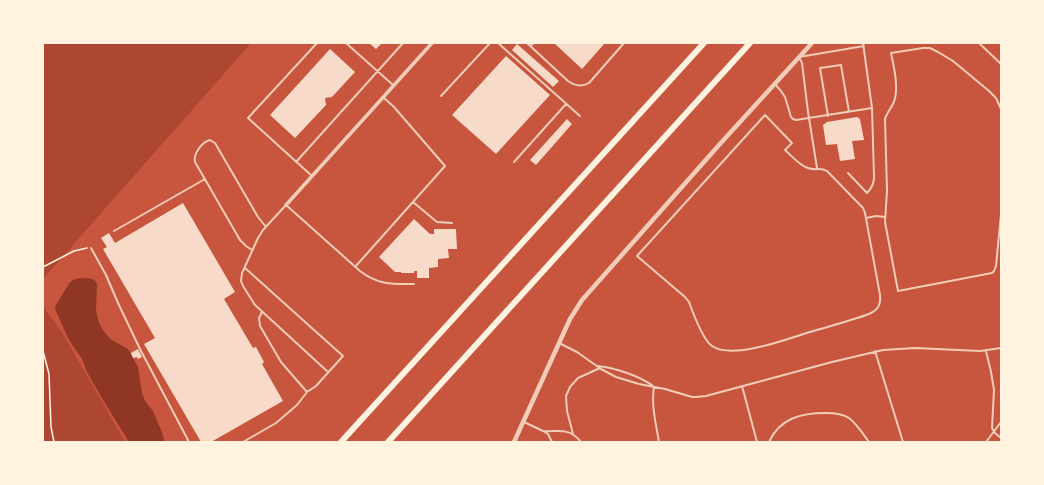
<!DOCTYPE html>
<html>
<head>
<meta charset="utf-8">
<style>
	body { margin:0 }
	#map { position:relative; width:1044px; height:485px; overflow:hidden; background:#c8553d; font-family:Signika,sans-serif }
	canvas { display:block }
	.frame { position:absolute; inset:0; border:44px solid #fff3e0; pointer-events:none }
</style>
</head>
<body>
<div id="map">
<canvas width="1044" height="485"></canvas>
<div class="frame"></div>
</div>
<script>
const ctx = document.querySelector('canvas').getContext('2d');
ctx.lineJoin = 'round';
function fillPath(path, color) { ctx.fillStyle = color; ctx.fill(path, 'evenodd'); }
function strokePath(path, color, width, dash) { ctx.strokeStyle = color; ctx.lineWidth = width; ctx.lineCap = dash ? 'butt' : 'round'; ctx.setLineDash(dash || []); ctx.stroke(path); }
fillPath(new Path2D(`
	M43,43H251L43,279Z
	M43,306L63,334L125,442H43Z`), '#ae4732');
fillPath(new Path2D(`
	M80,278C87,279 94,276 97,284L96,311L99,323L101,327L110,339L128,349L138,367L142,393L145,401L153,411L161,430L165,442H129L103,400L87,372L82,359L69,340L55,309L56,305L70,282L75,279Z`), '#8f3625');
fillPath(new Path2D(`
	M369,43H382L376,49Z
	M554,43H605L582,69Z
	M517,44L559,81L553,87L512,50Z
	M330,49L355,72L332,97L325,98L326,105L295,138L270,115Z
	M506,56L550,95L496,154L452,115Z
	M857,117L860,119L864,140L852,141L855,159L840,161L837,144L826,145L823,125L827,122Z
	M567,119L572,124L536,165L530,160Z
	M183,203L235,292L224,299L253,348L256,347L264,362L262,364L283,401L211,442H201L144,344L155,338L103,249L107,247L101,238L109,233L115,243Z
	M414,219L430,234H434V229H456L457,249H448L449,258L438,259V267L429,268V278H417V271H414V273H401V272H395L379,257Z
	M138,349L142,357L138,359L137,357L133,358L131,353Z`), '#f7dbc8');
strokePath(new Path2D(`
	M43,267L74,251L87,248
	M43,351L49,374L51,427L54,442`), '#fff3e0', 1.5);
strokePath(new Path2D(`
	M346,43L393,85
	M498,43L580,116
	M527,43L568,81C575,86 582,87 589,83L624,43
	M979,43L1001,64
	M530,46L534,43
	M775,84L781,91L785,97L791,117L793,119L796,120L872,108L863,43
	M441,96L490,43
	M1001,109L996,98L989,91L953,61L938,52L930,48H923L891,53C894,67 899,88 894,102C891,108 887,113 885,119L887,191L885,222L898,291L992,273L994,271L996,266L1001,214
	M765,115L792,143L785,150C792,156 800,166 808,168C815,171 820,167 827,171L863,208L865,213L880,295C881,305 878,310 869,314C850,321 830,326 810,332C787,339 733,360 712,346C703,340 693,313 689,302L685,297L637,256Z
	M828,116L820,68L841,65L849,112
	M296,162L403,43
	M514,162L566,104
	M817,168L808,112L802,63L799,57L864,46
	M848,173L867,193C872,188 874,184 874,177L872,108
	M312,176L248,118L317,43
	M413,202L437,222L452,223
	M866,218L876,216L885,217
	M114,231L205,179
	M91,248L106,275L118,303L140,349L189,442
	M252,250L246,246L240,240L195,162C193,154 202,142 210,140L215,143L258,217L266,227
	M355,267L445,166L394,107L383,97
	M262,312L259,318L260,326L281,362L307,392
	M559,343L577,352L601,369L616,377L639,384L665,389L692,397H696L706,396L832,362L883,350L915,348L980,351L1001,348
	M875,351L903,442
	M986,351L991,372L994,390L992,428L995,433L1001,438
	M598,366C615,368 640,376 653,386
	M328,372L255,305L243,286L241,281L242,273L258,238L263,230L286,205L360,271C378,285 392,284 414,284
	M742,386L757,442
	M654,387C651,405 656,424 659,442
	M524,422L543,431L548,434L552,442
	M543,431C559,432 569,427 581,442
	M573,434L567,411L566,396L570,387L578,378L600,368
	M243,442L276,423L297,405L307,392L316,386L343,356L245,268
	M769,442C780,418 801,413 826,413C834,413 843,414 849,418C857,424 863,434 869,442
	M986,442L1001,422`), '#f1ccb7', 2);
strokePath(new Path2D(`
	M286,205L432,43`), '#f1ccb7', 3.5);
strokePath(new Path2D(`
	M514,442L570,319L582,300L719,145L812,43`), '#f1ccb7', 4.5);
strokePath(new Path2D(`
	M341,442L704,43
	M388,442L750,43`), '#fff3e0', 6);
</script>
</body>
</html>
